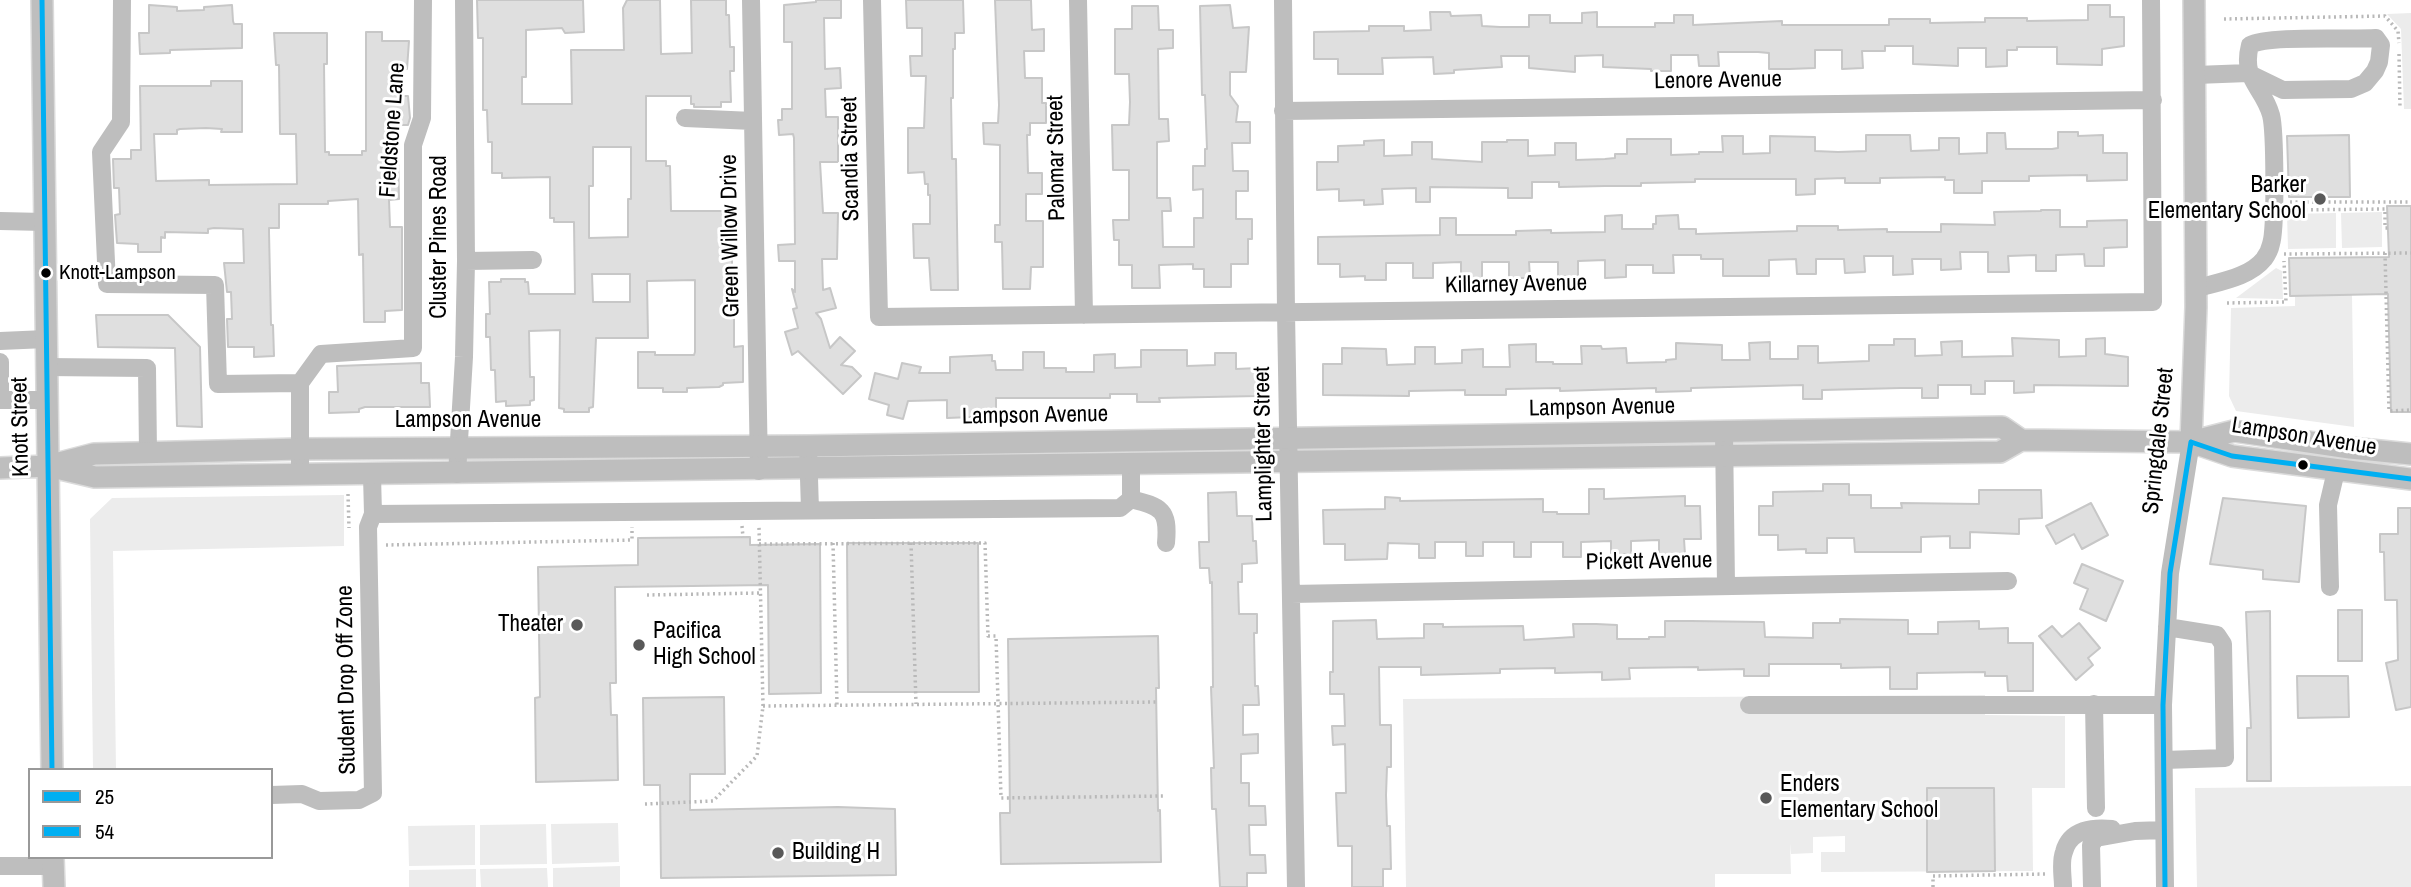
<!DOCTYPE html>
<html>
<head>
<meta charset="utf-8">
<style>
	body { margin:0 }
	#map { position:relative; width:2411px; height:887px; overflow:hidden; background:#fff; font-family:"Archivo Narrow",sans-serif }
	canvas { display:block }
	.legend { position:absolute; left:28px; top:768px; width:245px; height:91px; box-sizing:border-box; background:#fff; border:2px solid #999; margin:0; padding:9px 12px; list-style:none; font-size:21px; color:#000 }
	.legend li { display:flex; align-items:center; gap:14px; height:35px }
	.legend b { width:35px; border:2px solid #999 }
</style>
</head>
<body>
<div id="map">
<canvas width="2411" height="887"></canvas>
<ul class="legend">
<li><b style="height:9px;background:#00aff2"></b>25</li>
<li><b style="height:9px;background:#00aff2"></b>54</li>
</ul>
</div>
<script>
const ctx = document.querySelector('canvas').getContext('2d');
ctx.lineJoin = 'round';
function fillPath(path, color) { ctx.fillStyle = color; ctx.fill(path, 'evenodd'); }
function strokePath(path, color, width, dash) { ctx.strokeStyle = color; ctx.lineWidth = width; ctx.lineCap = dash ? 'butt' : 'round'; ctx.setLineDash(dash || []); ctx.stroke(path); }
function label(font, color, halo, rows, align = 'center') {
  ctx.font = font + ' "Archivo Narrow",sans-serif'; ctx.lineWidth = 6; ctx.setLineDash([]); ctx.textBaseline = 'middle'; ctx.strokeStyle = halo; ctx.fillStyle = color; for (const [text, x, y, turn = 0] of rows) {
    ctx.save(); ctx.translate(x, y); ctx.rotate((+turn || 0) * Math.PI / 180); ctx.textAlign = isNaN(turn) ? turn : align; if (halo) ctx.strokeText(text, 0, 0); ctx.fillText(text, 0, 0); ctx.restore();
  }
}
fillPath(new Path2D(`
	M2411,13V109H2404L2401,29L2387,14Z
	M2382,212V247L2342,248L2341,213Z
	M2336,213V248L2288,249L2287,214Z
	M2276,268L2282,271L2283,299L2236,298Z
	M2352,295L2354,427L2236,411L2229,396L2231,308L2295,306V296Z
	M344,495V546L113,551L116,770H93L90,519L112,498Z
	M1985,695V715L2065,716V788H2032L2033,871L1821,872V852H1845V836L1813,837V853L1791,854L1790,843L1791,874H1715V887H1406L1403,699Z
	M2411,786V887H2197L2195,788Z
	M618,823L619,862L552,864L551,824Z
	M546,824L547,864L480,865V825Z
	M475,825V865L409,866L408,826Z
	M620,866V887H553V868Z
	M547,868L548,887H481L480,869Z
	M476,869V887H409V870Z`), '#ececec');
const building = new Path2D(`
	M477,0H583L584,32L565,33L562,28L526,30V77H522V104H572L571,50H624L623,8L627,0H660L661,54L692,53L691,0H726V15H729L730,47H734V71H730L731,102H721V107H694V104H691V96H646V161H666V166H670L671,211H728V243H732V275H737V298H734V347L743,346V382L723,383V385L719,387L687,388V392H663V388H638V352H655V355H694L695,352V280L647,281L648,338H596L593,407L589,408V412H564V409L559,408L560,330L529,331L530,377H534V400L530,401V405L506,406V401L496,402L495,370H491L490,337H486V314H490L489,282H501V279H525V282H528L529,294H575L574,222H554V218H550V177L502,178V173H492V142H488L487,110H483V38H478ZM593,147H631V199H628V237L589,238V186H593ZM592,274H630V302H593Z
	M816,0H841V18H824L825,69L840,68L841,88L825,89L826,117H838V162H820L823,213H838L837,259H822L823,290L830,288L836,308L816,313L821,319L830,348L840,337L855,351L841,365L852,367L861,376L843,394L798,351L792,355L785,332L798,328L793,309L797,308L792,289L795,292V261H779L778,245L795,244L794,138L793,134L779,135L778,120H782V109H792V42H784V5L816,2Z
	M906,0H963L964,33H955V49H953V98H951L952,159H956L958,290H931L929,258H914L913,224H930V195H928V184H925L924,172L908,173V128H924L926,76H911L910,56H922V28H907Z
	M995,0H1031L1032,30L1044,29V51H1024L1025,78H1042V103H1046V123H1030V135H1027L1028,173H1042V194H1026V221H1043V267H1031L1030,289H1003L1002,242H995V225H1000V145L984,144L983,123H998L999,105Z
	M149,5L177,7V11L204,10V7L232,5L233,21L234,24H242V48L170,50V53L140,54L139,33H149Z
	M1230,5L1233,28L1249,27L1246,72H1230V95L1238,106L1236,122H1250V143H1232L1233,171H1248V191H1236V219H1252V239H1248V264H1231V287H1204V269H1193V264L1159,265L1160,288H1132V265H1119V240H1114L1113,220H1129V170H1113L1112,125H1129L1130,102L1129,74H1115V29H1132V6H1158L1159,30H1173V48L1158,49L1159,119H1168L1169,141L1157,142V198H1170L1171,211H1162L1163,247H1194V218H1203V189L1193,190V166H1205V149H1207L1205,95H1202L1200,6Z
	M2088,5H2110V17H2124V46L2102,49V65L2057,64V47H2017V50H2007V66L1986,67V48H1958V66L1913,64V46H1885V51H1862L1863,68L1842,69V50H1815V68L1789,69H1769V53L1758,52H1718L1719,66H1699L1698,55H1671V71H1651V69L1603,67V55L1575,56V72L1529,68V56H1501L1502,67L1454,70V73L1434,74L1433,57L1382,58L1383,74H1338V59H1314V32L1369,31V26H1404V31L1431,30L1430,12H1450L1451,16L1481,15L1482,26L1500,27H1529V15H1550V23H1582V13L1597,12V27H1655V23H1674V15H1693V25L1782,21V25H1889V19H1930V23L1985,22V18H2027V21L2088,20Z
	M366,32H382V41H409L407,69H403V96H408L410,118L408,125H391V155H398L399,199L389,200L390,227H402V310L385,311V322H364L363,254L359,255L358,199L328,201V204H279V228H269V232L271,325H273L274,356L254,357V347H228L227,319H232L231,292H227L224,263H244L243,229L214,228L208,229V233L165,232V238L161,237V252H138V244L117,243L115,215L120,214L119,188H114L113,159H131V150H141L140,86H211V81H242V132H221L222,129L206,128L180,129L177,130V134H154L156,181L209,180V185L297,184L296,134H280L279,65H276L274,33H327V64H324L325,152H329V155H362V151H366Z
	M2058,132H2078V136L2103,135V153H2127V180L2087,181V175L2029,176V181H1982V193H1954V180H1945V177L1880,178V183H1845V178L1815,179V194L1796,195V179H1695V182L1641,183V186H1605L1559,187V182H1532V198H1508V188L1430,187V202H1416V188L1382,189L1383,204L1364,205V200L1339,201V189L1317,190V162H1338V146L1364,145V141L1384,140V156L1412,155V142H1432V159L1482,162V142H1507V140H1528V156L1555,155V143H1576V160L1605,159L1615,158V154H1627V139H1671V155L1699,154V152H1723L1722,136H1743V154L1770,153V136L1815,137V151L1838,152L1866,151V135H1910L1911,151L1939,150V138H1959V154L1987,153V133H2005L2006,149H2052L2058,148Z
	M2349,135L2350,197H2289L2287,136Z
	M2387,206H2411V412H2391L2388,294L2290,296L2289,258L2389,257Z
	M2041,210H2060V227H2087V221L2127,220V247L2104,248V266H2085L2084,254L2056,255V271H2036V255L2008,256L2009,272H1988V252H1960L1961,269L1941,270V259H1912L1913,274L1893,275V256H1864L1865,272L1845,273L1844,259H1816V274H1797L1796,259L1769,260V276H1723V259H1701V255H1673L1674,273H1653V265H1626V277L1605,278V260L1578,261V276H1558V262H1529L1530,278H1509V262H1482V280H1461V262L1433,263V278H1413V263H1386V280H1365V276L1340,277V264H1318V237L1440,235V218H1456V235H1516V231L1551,230V233L1605,232V216L1622,215V229H1653V224H1656V216L1678,215L1679,229H1696V234L1797,231V226H1838V230L1887,229V232H1941V224L1995,225L1994,212L2041,211Z
	M96,315H168L200,347L202,427L177,426L175,348L98,347Z
	M2012,338L2059,340V357L2086,356V339L2105,338V354L2128,357V386L2034,385V392L2014,393V381H1985V394H1971V385H1938V398H1922V388H1901L1822,390V399H1803V385L1691,388V391L1656,392V388L1560,391V388L1506,389V395H1465V390L1409,391V396L1323,395V364H1342V348L1386,349L1387,365L1415,364V347H1435V364L1462,363V350L1483,349V367H1510L1509,345L1536,344V362H1553V364H1582L1581,346H1601L1602,349L1626,348L1627,363L1666,362V360L1676,359V343L1722,345V360H1750L1749,343L1770,342V359H1798V346H1818V363L1869,361V345H1894V339H1915V356L1942,355L1941,342L1962,341V357L2013,356Z
	M1141,350H1187V366L1215,365V353H1236V369L1258,368V396L1159,398L1160,402H1137V394H1110V398H996V416L947,418V400L908,401L903,419L887,415L889,405L869,399L875,373L898,379L902,363L921,367L919,373H950V357L992,355V361H995L996,370H1023V352H1044V368H1066V372H1094V355L1115,354V368L1141,367Z
	M421,363V383H429L430,407H365L359,409V412L329,413V392H338L337,366Z
	M1823,484H1849V495H1871V508H1902L1901,503L1979,504V490H2041L2042,518L2019,519V534L1970,532V548H1950V536L1921,537V552H1855L1854,538H1827V553H1806V549L1778,550V535H1759V506H1773V492L1823,491Z
	M1589,489H1604V499L1685,496V506H1700L1701,539H1684L1685,555H1659V540L1631,541V554H1611V541L1581,542V557H1563V542H1531V557H1514V542H1483V556H1466V542H1435V558H1419V544L1388,543L1387,559L1345,560V544H1324L1323,510L1385,509V497L1400,498V501L1543,499V512H1557V514H1589Z
	M1236,492L1237,516H1252L1253,541H1256L1257,563L1242,564V582H1238L1239,614H1257V633H1254L1255,686H1258L1259,705H1243V735L1258,734V753L1241,754V783H1249V806H1265L1266,825H1249L1250,855H1265L1266,873H1247V887H1220L1216,809H1212L1211,768H1214L1211,687H1213L1212,582L1210,583L1209,568H1200L1199,542H1209L1208,493Z
	M2223,498L2306,506L2299,582L2263,579V570L2210,564Z
	M2091,503L2108,535L2082,549L2074,534L2056,544L2046,526Z
	M2398,508H2411V707L2396,710L2386,663L2398,660L2397,600H2385L2384,552H2380V534H2398Z
	M750,537V545L820,544L821,693L769,694L768,585L615,587L616,683H610L611,715H617L618,780L536,782L535,698L540,697L538,567L638,565V538Z
	M847,543H978L979,692H848Z
	M2082,564L2123,581L2106,621L2080,609L2088,589L2074,583Z
	M2338,610H2362V661H2338Z
	M2270,611L2271,781H2247V728H2251L2246,612Z
	M1840,619L1908,620V634H1938V622L1979,621V629L2008,628V643H2033V691H2008L2007,676H1985V672L1917,673V689H1890V667L1841,668V664H1769V676H1744V669L1698,670V667L1629,668L1630,679L1602,680V672L1555,673V668L1500,669V673L1421,675V667H1379L1380,725H1391V767H1387L1386,795L1387,826H1390L1391,869H1383V887H1352V846H1338L1336,793H1346L1345,744L1333,745L1332,726H1345L1344,694H1330V672H1333V621L1376,620L1377,639L1424,638V624H1443V627L1523,626L1524,640L1574,637L1573,624H1596L1617,625V639H1649V637H1665V621H1691L1764,622L1765,637L1813,638V623H1840Z
	M2079,623L2100,648L2088,658L2093,665L2076,680L2039,636L2052,626L2062,637Z
	M1158,636L1159,688H1156L1158,811L1160,810L1161,862L1001,864L1000,813H1010L1008,639Z
	M2297,676H2348L2349,717L2298,718Z
	M724,697L725,774H690V810L838,807L895,809L896,875L661,878L660,785H644L643,698Z
	M1927,788H1994L1995,871L1927,872Z`);
fillPath(building, '#dfdfdf');
strokePath(building, '#c7c7c7', 2);
const major = new Path2D(`
	M42,0L52,770
	M2191,442L2196,307L2194,0
	M2191,442L2232,456L2411,479
	M48,466L95,477C730,471 1365,464 2000,452L2021,440L2191,442L2234,431L2350,448L2411,454
	M0,468L48,466L94,454L301,449L808,446L2002,427L2021,440
	M53,857L54,887`);
strokePath(major, '#dbdbdb', 24);
strokePath(new Path2D(`
	M2224,19L2385,16L2398,31L2399,43
	M2399,54L2400,108
	M2290,202H2411
	M2289,210L2385,209V228H2388
	M2385,253L2389,411L2411,410
	M2284,254L2411,253
	M2227,303L2286,302L2284,261
	M348,494L349,528
	M742,526L743,537
	M833,543L837,705
	M911,543L916,704
	M759,544L985,543L988,636H996L1001,798L1163,796
	M386,545L632,540V527
	M647,595L760,593
	M763,706L1157,702
	M645,804L713,801L757,756L763,706L759,527
	M1933,887V876L2046,874`), '#b9b9b9', 3.5, [2, 3.5]);
strokePath(new Path2D(`
	M122,0L121,122L101,152L107,284L215,285L218,384L300,383
	M751,0L759,471
	M872,0L879,317L2153,302L2151,0
	M1078,0L1084,315
	M1283,0L1286,312L1296,887
	M1283,111L2153,100
	M685,118L753,121
	M0,221L44,222
	M466,261L533,260
	M2195,289C2217,282 2249,278 2264,259C2267,255 2270,249 2271,244C2276,229 2275,130 2271,115C2263,86 2241,80 2250,45C2268,35 2350,40 2376,38L2381,45L2379,62L2375,71L2365,83L2351,89L2283,90L2248,73L2196,75
	M0,341L46,339
	M0,362V400H47
	M46,367L147,368L148,453
	M1724,432L1726,585
	M808,446L810,510
	M457,474L464,357L466,261L464,0
	M300,475V383L321,354L413,348V145L422,118L423,0
	M1131,499C1161,507 1169,509 1166,543
	M373,514L1120,508L1131,499V466
	M2330,587L2328,505L2336,471
	M1291,594L2008,581
	M2094,704L2096,808
	M1749,705H2163
	M2164,760L2225,758L2223,644L2217,635L2167,627
	M271,795L302,794L319,801L359,800L373,793L368,527L373,514L372,475
	M0,866H53
	M2063,887C2063,876 2060,862 2064,852C2070,829 2094,827 2112,829
	M2092,887L2091,845L2096,838L2135,831L2164,830
	M2165,887L2163,705L2170,573L2191,442`), '#bebebe', 18);
strokePath(major, '#bebebe', 21);
strokePath(new Path2D(`
	M42,0L52,770`), '#00aff2', 5);
strokePath(new Path2D(`
	M2191,442L2232,456L2411,479
	M2165,887L2163,705L2170,573L2191,442`), '#00aff2', 5);
for (const [x, y, r, color] of [
	[2320,199,7,"#595959"],
	[46,273,6,"#000"],
	[2303,465,6,"#000"],
	[577,625,7,"#595959"],
	[639,645,7,"#595959"],
	[1766,798,7,"#595959"],
	[778,853,7,"#595959"]
]) { const dot = new Path2D(); dot.arc(x, y, r, 0, 2 * Math.PI); ctx.fillStyle = color; ctx.fill(dot); strokePath(dot, '#fff', 2.5); }
label('21px', '#000', '#fff', [
	["Knott-Lampson",59,273]
], 'left');
label('23px', '#000', '#fff', [
	["Lenore Avenue",1718,81,-1],
	["Fieldstone Lane",393,130,-86],
	["Palomar Street",1057,158,-91],
	["Scandia Street",851,159,-91],
	["Green Willow Drive",731,236,-91],
	["Cluster Pines Road",440,237,-90],
	["Killarney Avenue",1516,285,-1],
	["Lampson Avenue",1602,408,-1],
	["Lampson Avenue",1035,416,-1],
	["Lampson Avenue",468,421],
	["Knott Street",21,427,-91],
	["Lampson Avenue",2304,437,9],
	["Springdale Street",2159,441,-84],
	["Lamplighter Street",1264,444,-91],
	["Pickett Avenue",1649,562,-1],
	["Student Drop Off Zone",347,680,-91]
]);
label('23px', '#000', '#fff', [
	["Barker",2306,186,"right"],
	["Elementary School",2306,212,"right"],
	["Theater",563,625,"right"],
	["Pacifica",653,632],
	["High School",653,658],
	["Enders",1780,785],
	["Elementary School",1780,811],
	["Building H",792,853]
], 'left');
</script>
</body>
</html>
